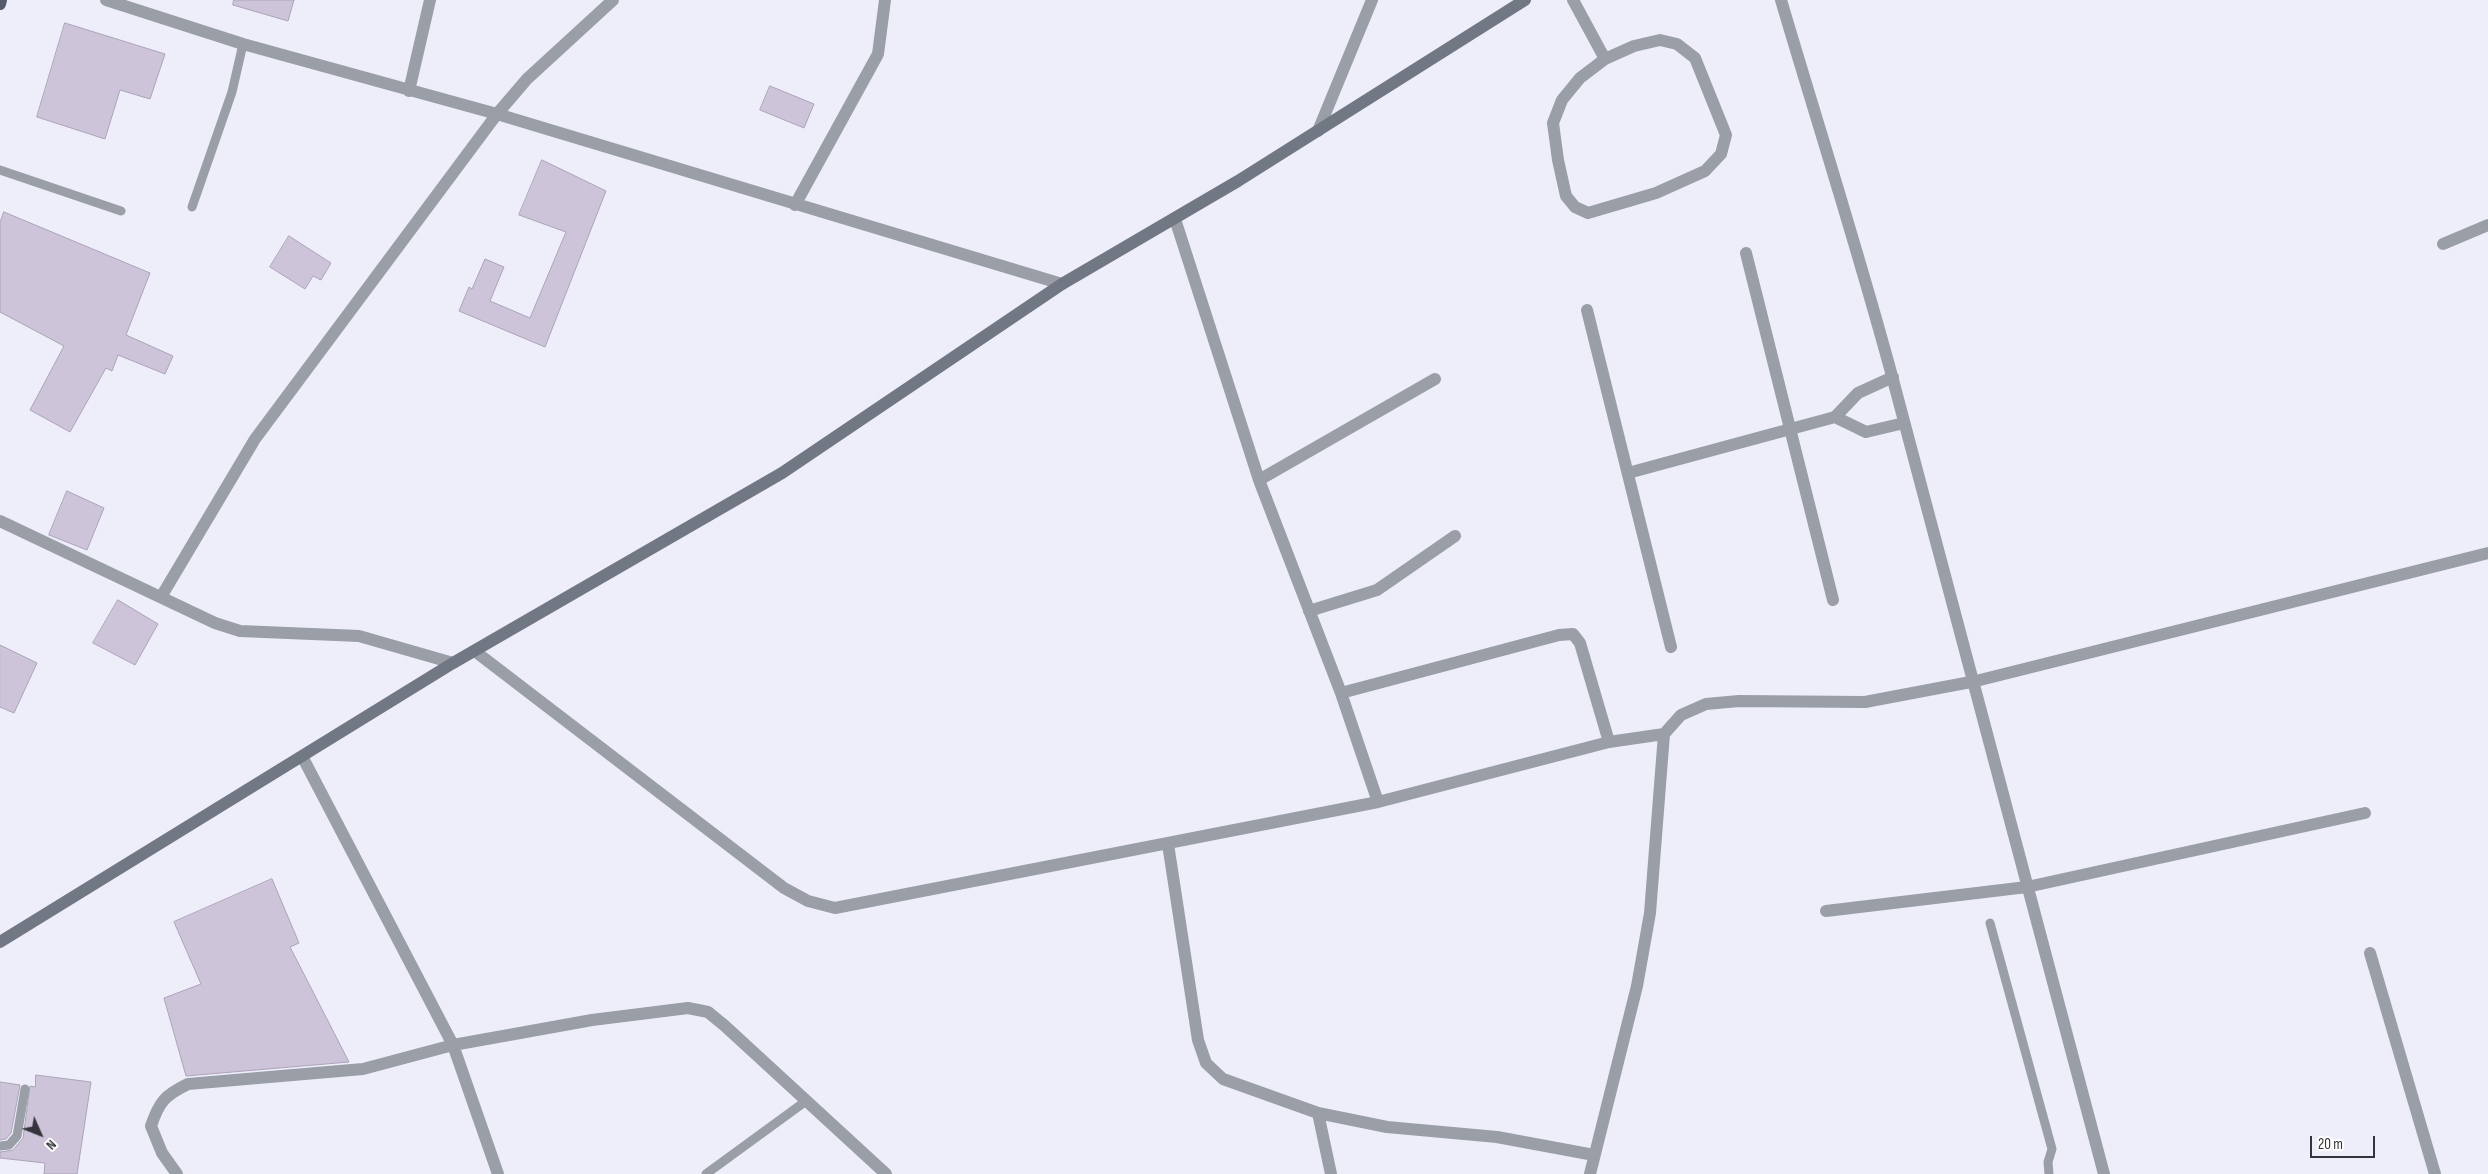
<!DOCTYPE html>
<html>
<head>
<meta charset="utf-8">
<style>
	body { margin:0 }
	#map { position:relative; width:2488px; height:1174px; overflow:hidden; background:#eeeefb; font-family:"Sofia Sans Condensed",sans-serif }
	canvas { display:block }
	.north { position:absolute; left:15px; top:1109px; width:50px; height:50px; -webkit-text-stroke:4px #fff; paint-order:stroke; rotate:134deg; font-size:14px; font-weight:700; line-height:20px; text-align:center; color:#34343c }
	.north::after { content:''; display:block; margin:auto; width:18px; height:22px; background:#34343c; clip-path:polygon(50% 0,100% 100%,50% 72%,0 100%) }
	.scale { position:absolute; left:2310px; top:1136px; width:65px; height:22px; box-sizing:border-box; border:2px solid #34343c; border-top:0; padding-left:6px; font-size:15px; line-height:18px; white-space:nowrap; color:#34343c; -webkit-text-stroke:4px #fff; paint-order:stroke }
</style>
</head>
<body>
<div id="map">
<canvas width="2488" height="1174"></canvas>
<div class="north">N</div>
<div class="scale">20 m</div>
</div>
<script>
const ctx = document.querySelector('canvas').getContext('2d');
ctx.lineJoin = 'round';
function fillPath(path, color) { ctx.fillStyle = color; ctx.fill(path, 'evenodd'); }
function strokePath(path, color, width, dash) { ctx.strokeStyle = color; ctx.lineWidth = width; ctx.lineCap = dash ? 'butt' : 'round'; ctx.setLineDash(dash || []); ctx.stroke(path); }
const building = new Path2D(`
	M234,0H294L288,21L233,5Z
	M65,23L165,54L150,99L120,90L105,139L37,117Z
	M770,86L814,104L804,128L760,110Z
	M542,160L606,191L545,347L459,311L469,287L472,289L485,259L504,267L490,301L530,318L566,232L519,215Z
	M4,212L150,273L126,335L173,356L165,374L118,355L112,371L106,368L70,432L30,410L64,346L0,312V223Z
	M289,236L331,263L321,280L313,276L305,289L270,267Z
	M67,491L104,508L87,550L49,535Z
	M118,600L158,624L135,665L93,643Z
	M0,645L37,663L14,713L0,707Z
	M272,879L299,943L290,947L349,1062L186,1076L164,998L201,984L174,922Z
	M36,1075L91,1082L77,1174H44L45,1163L0,1158V1152L13,1150L23,1138L30,1086L35,1087Z
	M0,1082L20,1085L11,1133L6,1139L0,1140Z`);
fillPath(building, '#cdc4d9');
strokePath(building, '#aba3b7', 1);
strokePath(new Path2D(`
	M0,170L121,211
	M192,207L232,92L243,44
	M1990,923L2052,1149L2048,1162L2049,1174
	M0,1146L9,1145L17,1136L25,1089
	M706,1174L806,1101`), '#9a9ea7', 9);
strokePath(new Path2D(`
	M106,0L243,44L497,114L1062,284
	M1573,0L1605,59
	M1781,0C1818,125 1858,250 1892,376C1965,641 2032,908 2104,1174
	M1660,40L1677,44L1695,58L1726,135L1721,154L1705,171L1656,193L1588,213L1575,207L1566,196L1558,160L1553,123L1562,100L1580,78L1605,59L1634,46Z
	M409,91L430,0
	M1318,131L1372,0
	M795,205L878,54L885,0
	M1175,219L1259,480L1341,693L1378,802
	M2443,244L2488,225
	M1746,253L1833,600
	M1587,310L1671,647
	M1835,417L1866,432L1904,423
	M1628,473L1835,417L1858,393L1893,377
	M1259,480L1435,379
	M0,521L215,623L240,631L359,636L453,663
	M161,597L255,439L497,114L527,79L613,0
	M1309,611L1377,590L1455,536
	M476,652L784,888L808,901L835,908L1378,802L1609,742L1664,734
	M1341,693L1559,635L1573,634L1580,643L1609,742
	M303,758L453,1045L498,1174
	M1168,844L1198,1040L1206,1063L1223,1079L1318,1113L1387,1127L1497,1137L1594,1155
	M1826,911L2027,887L2365,813
	M2370,953L2435,1174
	M1318,1113L1331,1174
	M177,1174L162,1153L151,1126C159,1102 165,1095 188,1084L363,1069L453,1045L520,1033L592,1020L688,1008L708,1012L725,1026L886,1174
	M1590,1174L1637,986L1650,913L1664,734L1681,715L1706,704L1739,701L1865,702L1976,681L2488,553`), '#9a9ea7', 12);
strokePath(new Path2D(`
	M0,942L453,663L782,473L1062,284L1238,181L1525,0`), '#727784', 12);
strokePath(new Path2D(`
	M0,4L1,0`), '#555c6b', 12);
</script>
</body>
</html>
